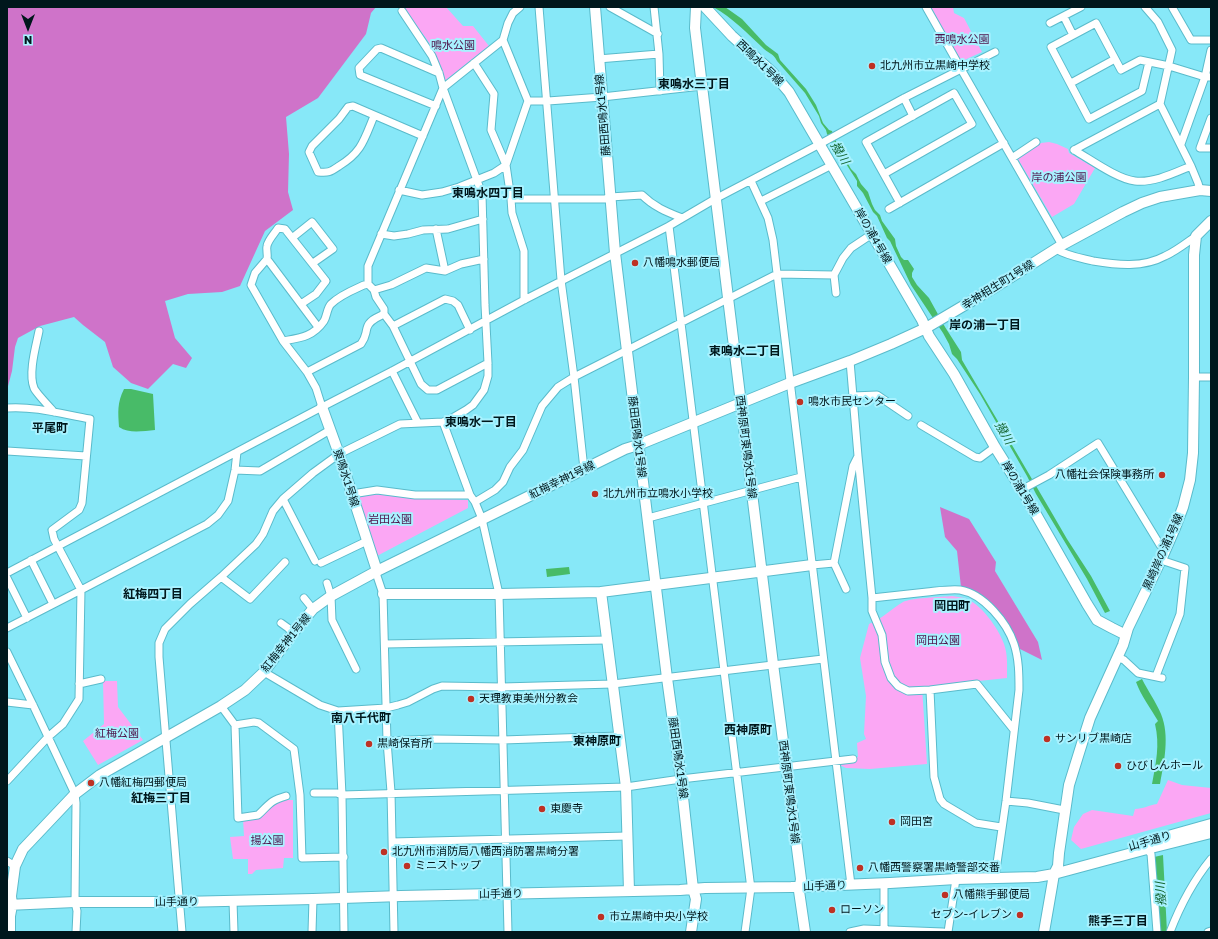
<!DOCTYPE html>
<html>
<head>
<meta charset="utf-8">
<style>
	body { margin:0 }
	#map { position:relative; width:1218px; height:939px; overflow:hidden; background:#87e8f8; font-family:"Golos Text",sans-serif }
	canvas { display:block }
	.frame { position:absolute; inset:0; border:8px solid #00171c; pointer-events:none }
	.north { position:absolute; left:8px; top:8px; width:40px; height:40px; -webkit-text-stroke:3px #a8f2ff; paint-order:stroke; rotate:180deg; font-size:11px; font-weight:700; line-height:16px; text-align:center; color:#00171c }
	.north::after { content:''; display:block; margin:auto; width:14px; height:18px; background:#00171c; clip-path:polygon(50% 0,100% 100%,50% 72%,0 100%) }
</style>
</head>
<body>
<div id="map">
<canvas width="1218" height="939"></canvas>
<div class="frame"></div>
<div class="north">N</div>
</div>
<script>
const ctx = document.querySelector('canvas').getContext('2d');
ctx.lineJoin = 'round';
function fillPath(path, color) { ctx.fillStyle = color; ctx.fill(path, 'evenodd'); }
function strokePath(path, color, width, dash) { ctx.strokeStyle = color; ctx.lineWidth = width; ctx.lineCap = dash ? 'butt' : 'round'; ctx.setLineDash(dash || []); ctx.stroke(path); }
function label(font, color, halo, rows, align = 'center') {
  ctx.font = font + ' "Golos Text","Noto Sans JP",sans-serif'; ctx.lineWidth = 4; ctx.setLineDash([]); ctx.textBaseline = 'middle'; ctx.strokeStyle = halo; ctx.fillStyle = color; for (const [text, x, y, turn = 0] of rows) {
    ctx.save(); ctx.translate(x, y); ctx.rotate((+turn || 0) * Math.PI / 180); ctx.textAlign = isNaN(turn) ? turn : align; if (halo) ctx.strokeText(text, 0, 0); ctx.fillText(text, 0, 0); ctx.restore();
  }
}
fillPath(new Path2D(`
	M400,7H446L463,26H473L489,46L446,80H444C439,64 433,46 422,33C420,31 417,30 415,27C411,20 407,11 400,7Z
	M931,7H953L954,13L964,18L982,52L960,62Z
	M1049,142L1057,144L1068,149L1069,153L1095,168L1074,204L1052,217L1018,159L1041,143Z
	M374,494L410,498L468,500V508L375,557L356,498Z
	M952,596C956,597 961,597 964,598C980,602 999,629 1004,644C1008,655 1007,666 1007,678L922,687L927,764L870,769L846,768L840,765L839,759L858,757L857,743L866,739L864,734L866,696L860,658L869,624C882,619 891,609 903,602C910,598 942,597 952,596Z
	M103,681H117L118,707L143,740L98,765L83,741L104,724Z
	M1168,780L1182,785L1211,788V813L1081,849L1071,840L1074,827L1083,814L1092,810L1133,816L1135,809C1143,809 1149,805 1157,804Z
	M279,800H293V858H284L283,868L256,870L252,874H248V859H233L230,837L244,836L243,819H259L263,815L267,809Z`), '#fba7f4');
fillPath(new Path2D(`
	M7,7H376L371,13L366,34L318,98L286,117L289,154L288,192L293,210L265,231L240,286L222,292L188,294L165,301L175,338L192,358L186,368L173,364L148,389L131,383L113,367L105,342L83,325L74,317L40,326L18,338L15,347L12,371L7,390Z
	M940,507L969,519L996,562L995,571L1038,642L1042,660L1020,649L1013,633L976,593L961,587L957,551L945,537Z`), '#cf73c9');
fillPath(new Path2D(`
	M713,7H725L742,19L766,45L778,54L780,60L806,89L816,105L823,123L829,130L832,131L838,146L851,169L856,174L861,184L868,192L872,204L875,210L880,215L882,221L895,239L896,246L901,257L904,260H908L914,269L912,273V277L917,285L929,298L945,327L961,352L962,360L1049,508L1067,539L1091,576L1110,611L1105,613L1087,579L1036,494L1027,476L980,394L957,359L952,354L949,344L943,333L911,285L890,241L887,238L877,216L873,212L863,193L857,186V181L827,134L826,130L821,123L819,116L805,93L777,61C774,54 770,54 764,49C748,34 733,18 713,7Z
	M124,389H131L153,394L155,430C143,431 129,434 119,427C118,412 117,403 124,389Z
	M569,567L570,574L547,577L546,569Z
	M1142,679C1148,691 1156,702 1161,714C1170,736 1164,762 1160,784H1152C1156,763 1160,745 1155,724L1158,721C1150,707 1141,696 1136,682Z
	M1163,855L1167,932H1158L1154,857Z`), '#48bb68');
const street = new Path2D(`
	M539,7L561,280L574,377L584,469
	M610,7L651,30L658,34
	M654,7L659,54L660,91
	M926,7L961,69L1062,245
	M1145,7L1158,22L1172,50L1160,104L1191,166L1198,183L1200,190
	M1172,7L1191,40H1211
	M1064,17L1073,35
	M1050,23L1081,7
	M503,40L528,101
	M598,59L659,54
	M1149,62L1142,91L1089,119L1051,47L1096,23L1121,70L1140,60L1169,66L1205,77H1211
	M474,63L494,94L491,130L506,165L511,199L512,213L524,251V300
	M1071,83L1115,59
	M904,98L913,116
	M436,106L360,75L359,68L377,49L381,48L439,73
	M374,116C364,140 362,152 339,166C330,172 329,173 318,172L309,152L312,146L339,119L348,107L353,106L423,136
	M1211,118L1200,148H1211
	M1181,144L1205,77L1211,50
	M1074,150C1090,159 1117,179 1135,181C1154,183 1174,173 1191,166
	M1074,150L1160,104
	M1012,158L1036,142
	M884,174L972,124L954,93L866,142L900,203
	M751,181L768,218L773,240L851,885
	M399,190L422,195L442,192L459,187L494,173L506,165L528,101H548L602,97L702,86
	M511,199H605L610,197L642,195C654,207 667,212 682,218
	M761,201L832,165
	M889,209L1004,143
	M669,226L750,881L751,888L745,932
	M436,229L445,271
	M381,234L394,236L408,234L423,230L448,229L483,219
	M292,238L312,222L333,249L313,263
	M1056,249C1067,256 1081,258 1093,261C1117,265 1143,268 1165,256C1176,251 1186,243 1196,236
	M267,259C268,254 266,250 267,246C268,240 275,233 278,228L285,229L326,281L316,294L301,304
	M368,284L374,290L376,297L384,309V314L393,326L421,384L428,390H437L488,363
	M374,290L391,285L426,268L445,271L461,264L484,259
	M836,293L834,275L843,258L851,248L872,234
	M393,326L445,299L453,301L458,305L470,330
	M318,327L267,259L255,273L251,285L283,341L307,372L316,388L322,407
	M39,331C36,346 28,373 34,388C36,393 49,406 54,412
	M283,341C300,338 313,337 324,321C327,316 327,308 331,304C340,295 353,290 364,285L368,284V266L443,88L503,40L508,23L513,13L520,7
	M392,371L418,423
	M307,372L361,344C366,337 365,336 367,328C369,320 378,317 384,314
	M1194,377H1211
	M853,396L877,395L908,416
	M7,408C35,406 62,414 90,419L82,503L79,510L52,530L54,539L81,590L7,628
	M443,422L470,495L475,502L482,519L499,594L508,932
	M921,425L975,457L980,458L995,447
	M7,451L86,456
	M858,456L872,598C890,596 908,594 927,592C937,591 950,589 960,590C984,594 1007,623 1014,644C1019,659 1019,675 1019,690L1006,801L995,877
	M235,470L260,471L330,430
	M1021,490L1049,475L1098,443L1160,545L1165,549
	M352,494L377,490L415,495H470
	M283,499L315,561
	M475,502L495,490L503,482L510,467L523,450L542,406L558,387L574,377L777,274L834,275
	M648,518L801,477
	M31,560L53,604
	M321,563L367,541
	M834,563L846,589
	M812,565L834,563L853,466L858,456L850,361
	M377,571V576L383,594L387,741L391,792L394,932
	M7,573L322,407L392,371L524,300L669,226L715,199L820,144L904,98L995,52
	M221,577L250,599L285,562
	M7,578L27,618
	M327,583L331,596L332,620L356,669
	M304,598L313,609
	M872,598V611L882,635L885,662L891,678L898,686L908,691L930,690L977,684L1014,730
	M281,623L288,628L293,633
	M385,644L607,640
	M7,652L33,705L75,794L76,803L75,902L77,911L76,932
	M1117,657L1124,660L1138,673L1162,678
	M264,672L320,705L338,711L386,708L398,705L408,702L433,689L442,686L502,687L613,684L823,659
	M1156,676L1180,614L1185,568L1161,560
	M79,684L101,679
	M930,690L934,777L940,799L944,804L976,823L1001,827
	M7,702L33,705
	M221,706L235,725L238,818L258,815C270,804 269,801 286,796
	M338,711L342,795L344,932
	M235,725L254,722L259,723L294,749L300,795L302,858L344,857
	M387,741L434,739L503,740L619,736
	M7,781L48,737L63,724L79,699L81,590L207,524L218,515L228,501L235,470L237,452
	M314,793H337L342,795L626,787L681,779L853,759
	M1006,801L1028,803L1064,810
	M392,842L627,836
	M1147,849L1151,854L1157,932
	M7,861L15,866
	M884,883V932
	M233,901L234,932
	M182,932L159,657V643L165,629L190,604L221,577L256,544L263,534L273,511L283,499L313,473L339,454L400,424L443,422L454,417L466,410L473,405L484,390L488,376V363L485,305L482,194L443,88L439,73L432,56L402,11
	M312,932L313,899
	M850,932L864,929L943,932
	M948,932L956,879
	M1170,932C1180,906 1193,881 1211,859
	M1208,932L1211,931`);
const secondary = new Path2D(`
	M595,7L615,253L667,678L681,779L693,889L696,899L691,932
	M696,7L695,28L702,86L773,664L801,879L799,891L805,932
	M705,7L732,36L772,72L789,92L922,320L929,336L954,374L995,447L1025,495L1087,604L1097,620L1112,628L1126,635
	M322,407L339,454L377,571
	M601,592L626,787L629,891
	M383,594H499L601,592L812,565
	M1154,840L1211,824
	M7,905L75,902H180L313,899L401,896L680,890L705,888L791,887L890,883L956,879L1037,877L1054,874L1147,849L1211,833
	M10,932V916L12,905L11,896L15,866L23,849L75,794L100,775L221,706L245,690L264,672L293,633L313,609L331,596L377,571L625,449L638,445L790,383L850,361L891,344L926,328L997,286L1062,245L1123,212L1142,203L1160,197L1200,190L1211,191
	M1044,932L1052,886L1054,874L1058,866L1059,853L1069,785L1083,740L1090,718L1123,645L1128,628L1161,560L1175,528L1183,507L1190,480L1193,453L1194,377V255L1196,236L1211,221`);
strokePath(street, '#5abbcb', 9);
strokePath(secondary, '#5abbcb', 12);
strokePath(street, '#fff', 7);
strokePath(secondary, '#fff', 10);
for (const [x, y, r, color] of [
	[872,66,4,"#be3124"],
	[635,263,4,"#be3124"],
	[800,402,4,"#be3124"],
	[1162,475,4,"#be3124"],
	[595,494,4,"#be3124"],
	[471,699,4,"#be3124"],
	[1047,739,4,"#be3124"],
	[369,744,4,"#be3124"],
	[1118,766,4,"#be3124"],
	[91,783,4,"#be3124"],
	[542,809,4,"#be3124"],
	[892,822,4,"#be3124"],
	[384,852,4,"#be3124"],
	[407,866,4,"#be3124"],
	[860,868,4,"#be3124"],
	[945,895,4,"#be3124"],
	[832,910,4,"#be3124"],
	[1020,915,4,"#be3124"],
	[601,917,4,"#be3124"]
]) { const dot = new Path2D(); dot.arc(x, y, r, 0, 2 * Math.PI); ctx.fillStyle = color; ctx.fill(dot); strokePath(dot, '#a8f2ff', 1.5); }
label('11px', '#4e144b', '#a8f2ff', [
	["西鳴水公園",962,40],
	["鳴水公園",453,46],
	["岸の浦公園",1059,178],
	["岩田公園",390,520],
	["岡田公園",938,641],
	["紅梅公園",117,734],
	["揚公園",267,841]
]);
label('11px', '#00171c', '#a8f2ff', [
	["西鳴水1号線",760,63,44],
	["藤田西鳴水1号線",603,115,-95],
	["岸の浦4号線",873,236,60],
	["幸神相生町1号線",998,285,-32],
	["藤田西鳴水1号線",637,437,83],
	["西神原町東鳴水1号線",746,447,83],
	["東鳴水1号線",346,478,72],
	["紅梅幸神1号線",562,480,-26],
	["岸の浦1号線",1020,488,59],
	["黒崎岸の浦1号線",1163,552,-66],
	["紅梅幸神1号線",286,643,-51],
	["藤田西鳴水1号線",678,758,82],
	["西神原町東鳴水1号線",789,792,83],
	["山手通り",1150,841,-16],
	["山手通り",825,886,-2],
	["山手通り",501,894,-1],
	["山手通り",177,902,-1]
]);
label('11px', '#00171c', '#a8f2ff', [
	["北九州市立黒崎中学校",880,66],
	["八幡鳴水郵便局",643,263],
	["鳴水市民センター",808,402],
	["八幡社会保険事務所",1154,475,"right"],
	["北九州市立鳴水小学校",603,494],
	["天理教東美州分教会",479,699],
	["サンリブ黒崎店",1055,739],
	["黒崎保育所",377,744],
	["ひびしんホール",1126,766],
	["八幡紅梅四郵便局",99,783],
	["東慶寺",550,809],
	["岡田宮",900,822],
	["北九州市消防局八幡西消防署黒崎分署",392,852],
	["ミニストップ",415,866],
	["八幡西警察署黒崎警部交番",868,868],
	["八幡熊手郵便局",953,895],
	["ローソン",840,910],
	["セブン-イレブン",1012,915,"right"],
	["市立黒崎中央小学校",609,917]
], 'left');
label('bold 12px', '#00171c', '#a8f2ff', [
	["東鳴水三丁目",694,84],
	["東鳴水四丁目",488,193],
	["岸の浦一丁目",985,325],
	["東鳴水二丁目",745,351],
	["東鳴水一丁目",481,422],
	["平尾町",50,428],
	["紅梅四丁目",153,594],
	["岡田町",952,606],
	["南八千代町",361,718],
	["西神原町",748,730],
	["東神原町",597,741],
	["紅梅三丁目",161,798],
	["熊手三丁目",1118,921]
]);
label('italic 12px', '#12632e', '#a8f2ff', [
	["撥川",840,153,59],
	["撥川",1004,433,60],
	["撥川",1161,894,-93]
]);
</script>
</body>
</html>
